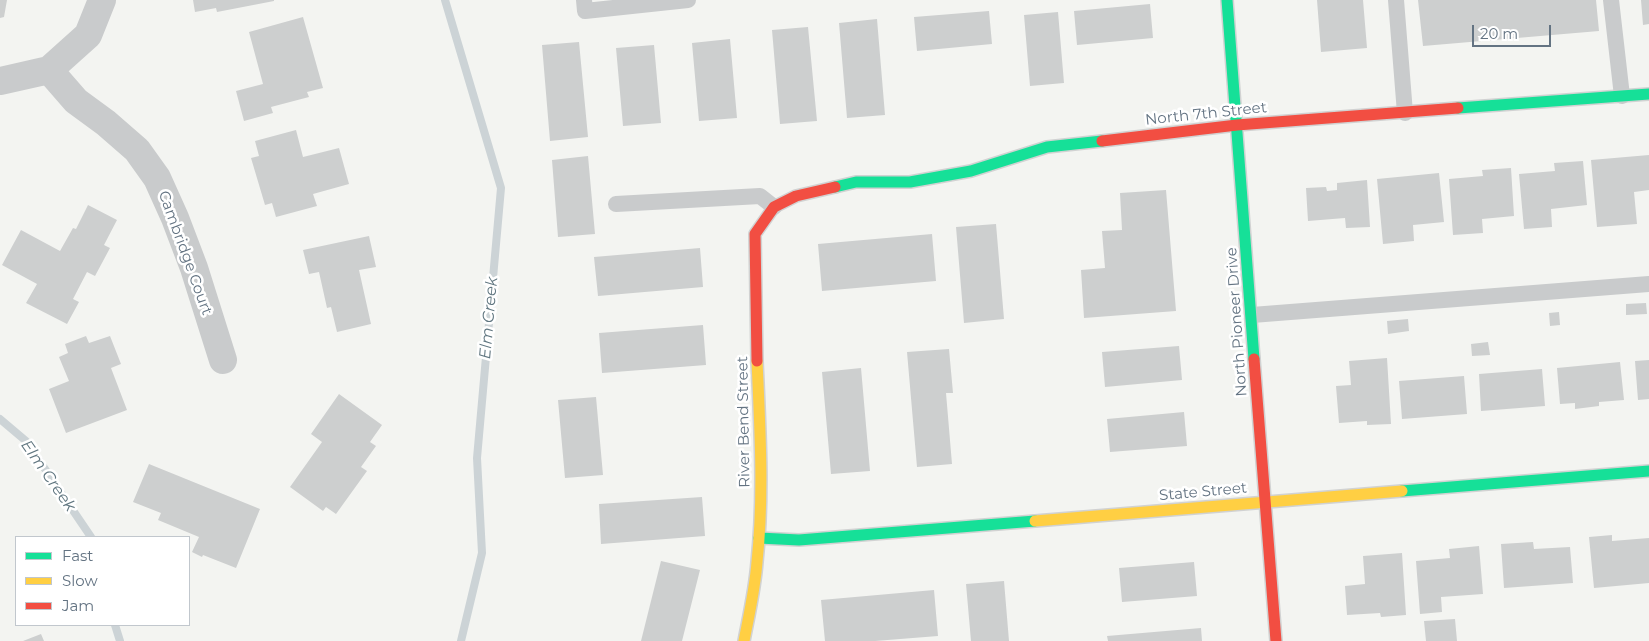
<!DOCTYPE html>
<html>
<head>
<meta charset="utf-8">
<style>
	body { margin:0 }
	#map { position:relative; width:1649px; height:641px; overflow:hidden; background:#f3f4f1; font-family:Montserrat,sans-serif }
	canvas { display:block }
	.legend { position:absolute; left:15px; top:536px; width:175px; height:90px; box-sizing:border-box; background:#fff; border:1px solid #c1c7cd; margin:0; padding:6px 9px; list-style:none; font-size:15px; color:#637382 }
	.legend li { display:flex; align-items:center; gap:10px; height:25px }
	.legend b { width:25px; border:1px solid #c1c7cd }
	.scale { position:absolute; left:1472px; top:25px; width:79px; height:22px; box-sizing:border-box; border:2px solid #637382; border-top:0; padding-left:6px; font-size:15px; line-height:18px; white-space:nowrap; color:#637382; -webkit-text-stroke:4px #fff; paint-order:stroke }
</style>
</head>
<body>
<div id="map">
<canvas width="1649" height="641"></canvas>
<ul class="legend">
<li><b style="height:6px;background:#16e098"></b>Fast</li>
<li><b style="height:6px;background:#ffcf43"></b>Slow</li>
<li><b style="height:6px;background:#f24e42"></b>Jam</li>
</ul>
<div class="scale">20 m</div>
</div>
<script>
const ctx = document.querySelector('canvas').getContext('2d');
ctx.lineJoin = 'round';
function strokePath(path, color, width, dash) { ctx.strokeStyle = color; ctx.lineWidth = width; ctx.lineCap = dash ? 'butt' : 'round'; ctx.setLineDash(dash || []); ctx.stroke(path); }
function fillPath(path, color) { ctx.fillStyle = color; ctx.fill(path, 'evenodd'); }
function label(font, color, halo, rows, align = 'center') {
  ctx.font = font + ' Montserrat,sans-serif'; ctx.lineWidth = 5; ctx.setLineDash([]); ctx.textBaseline = 'middle'; ctx.strokeStyle = halo; ctx.fillStyle = color; for (const [text, x, y, turn = 0] of rows) {
    ctx.save(); ctx.translate(x, y); ctx.rotate((+turn || 0) * Math.PI / 180); ctx.textAlign = isNaN(turn) ? turn : align; if (halo) ctx.strokeText(text, 0, 0); ctx.fillText(text, 0, 0); ctx.restore();
  }
}
strokePath(new Path2D(`
	M445,0L501,188L477,458L482,553L461,641
	M0,419L26,441L91,537
	M115,625L120,641`), '#ccd3d6', 8);
fillPath(new Path2D(`
	M0,0H7L4,17L0,18Z
	M193,0H274V1L217,12L216,8L195,12Z
	M1317,0H1363L1367,48L1321,52Z
	M1418,0H1596L1599,31L1423,46Z
	M1641,0H1649V24L1643,25Z
	M1150,4L1153,38L1077,45L1074,11Z
	M989,11L992,44L917,51L914,17Z
	M1058,12L1064,83L1030,86L1024,15Z
	M303,17L323,88L307,92L309,97L271,107L273,113L244,121L236,91L263,84L249,32Z
	M877,19L885,115L847,118L839,23Z
	M808,27L817,121L780,124L772,30Z
	M730,39L737,118L699,121L692,43Z
	M579,42L588,137L550,141L542,45Z
	M654,45L661,123L623,126L616,48Z
	M296,130L303,157L339,148L349,184L313,194L317,206L276,217L272,203L265,205L251,158L259,156L255,141Z
	M1649,155V190L1634,192L1637,224L1597,227L1591,160Z
	M588,156L595,234L558,237L552,160Z
	M1583,161L1587,205L1551,209L1552,227L1524,229L1519,174L1555,171L1554,163Z
	M1511,168L1514,216L1482,219L1483,233L1453,235L1449,179L1483,176L1482,170Z
	M1439,173L1444,222L1413,225L1414,241L1383,244L1377,179Z
	M1367,180L1370,227L1346,228L1345,218L1308,221L1306,188L1326,187L1327,191L1337,190V183Z
	M1166,190L1176,311L1084,318L1081,270L1105,268L1102,231L1122,230L1120,193Z
	M88,205L117,220L104,245L110,248L95,276L87,272L73,299L79,302L67,324L26,303L37,284L2,265L21,230L60,251L73,228L76,229Z
	M996,224L1004,319L964,323L956,227Z
	M932,234L936,281L822,291L818,244Z
	M369,236L376,267L359,270L371,324L337,332L331,307L327,308L319,272L309,274L303,250Z
	M700,248L703,287L598,296L594,257Z
	M1646,303L1647,314L1626,315V304Z
	M1559,312L1560,325L1550,326L1549,313Z
	M1408,319L1409,331L1388,334L1387,321Z
	M703,325L706,365L602,373L599,333Z
	M86,336L89,343L110,336L121,364L111,368L127,410L66,433L49,389L69,381L59,357L68,353L65,344Z
	M1488,342L1490,355L1472,356L1471,344Z
	M1179,346L1182,380L1105,387L1102,352Z
	M949,349L953,393H946L952,464L917,467L907,352Z
	M1387,358L1391,424L1367,425V421L1339,423L1336,386L1351,385L1349,361Z
	M1649,360V399L1638,400L1635,361Z
	M1620,362L1624,400L1599,402V406L1575,409V403L1560,404L1557,368Z
	M861,368L870,471L831,474L822,372Z
	M1542,369L1545,406L1481,411L1479,374Z
	M1464,376L1467,414L1402,419L1399,381Z
	M339,394L382,425L370,442L376,446L361,467L367,471L336,514L326,507L323,511L290,487L322,442L311,434Z
	M596,397L603,475L565,478L558,400Z
	M1184,412L1187,446L1110,452L1107,419Z
	M149,464L260,509L236,568L203,555L202,557L192,552L199,537L158,520L161,513L133,502Z
	M702,497L705,536L601,544L599,504Z
	M1612,535V541L1649,538V583L1594,588L1589,537Z
	M1533,542L1534,549L1570,547L1573,583L1504,588L1501,544Z
	M1479,546L1483,594L1441,597L1442,612L1420,614L1416,561L1450,558L1449,549Z
	M1402,553L1406,615L1381,617L1380,613L1347,615L1345,586L1365,584L1363,556Z
	M661,561L700,570L682,641H641Z
	M1194,562L1197,596L1122,602L1119,568Z
	M1004,581L1009,641H971L966,584Z
	M934,590L938,636L875,641H825L821,600Z
	M1455,619L1457,641H1426L1424,621Z
	M1201,628L1202,641H1108L1107,636Z
	M41,634L44,641H23Z`), '#cdcfcf');
const fast = new Path2D(`
	M1227,0L1254,359
	M1458,108L1649,94
	M835,187L856,182H910L971,171L1047,147L1102,141
	M1402,491L1649,471
	M759,538L799,540L1035,521`);
const slow = new Path2D(`
	M1035,521L1402,491
	M744,641C749,615 755,589 757,562C764,496 760,428 757,361`);
const jam = new Path2D(`
	M1102,141L1237,125L1458,108
	M1254,359L1276,641
	M757,361L755,234L774,207L796,196L835,187`);
strokePath(fast, '#d1d2d2', 14);
strokePath(slow, '#d1d2d2', 14);
strokePath(jam, '#d1d2d2', 14);
strokePath(new Path2D(`
	M584,0L585,11L688,0
	M1396,0L1405,113
	M1611,0L1622,96
	M616,204L760,196L774,207
	M1252,315L1649,284`), '#c9cbcc', 16);
strokePath(new Path2D(`
	M49,70L76,101L106,123L137,150L157,178L175,218L194,268L223,360
	M0,81L49,70L88,35L102,0`), '#c9cbcc', 28);
strokePath(fast, '#16e098', 11);
strokePath(slow, '#ffcf43', 11);
strokePath(jam, '#f24e42', 11);
label('15px', '#637382', '#fff', [
	["North 7th Street",1206,114,-6],
	["Cambridge Court",185,253,70],
	["North Pioneer Drive",1237,322,-94],
	["River Bend Street",744,422,-91],
	["State Street",1203,492,-5]
]);
label('italic 16px', '#5f757f', '#fff', [
	["Elm Creek",489,318,-85],
	["Elm Creek",48,476,55]
]);
</script>
</body>
</html>
